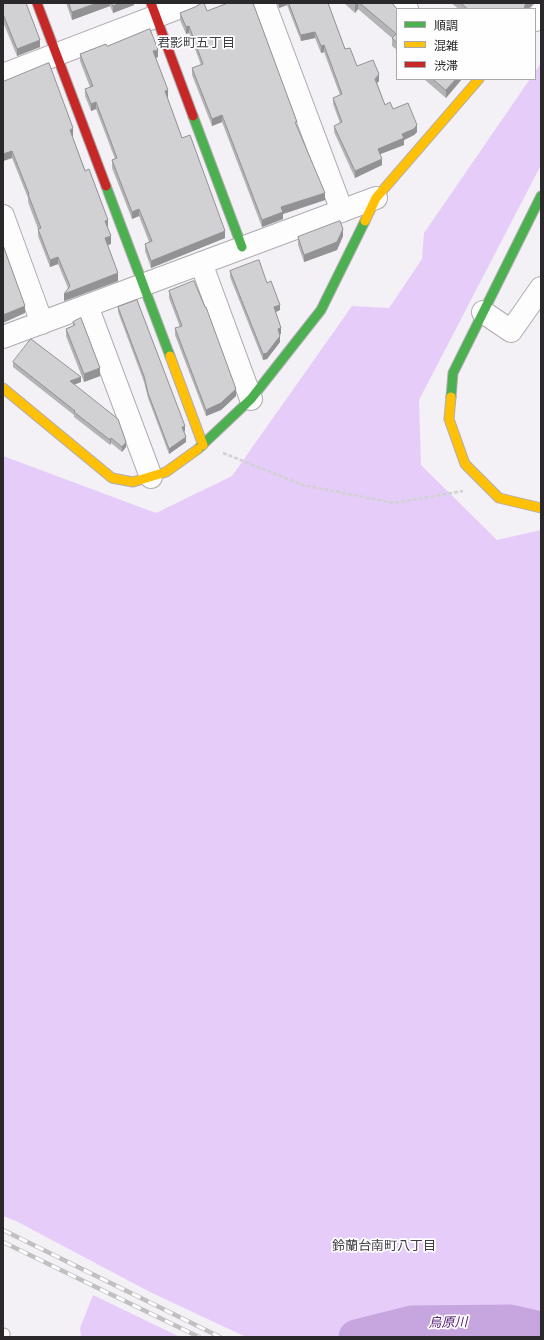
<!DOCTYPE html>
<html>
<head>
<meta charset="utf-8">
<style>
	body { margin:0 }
	#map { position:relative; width:544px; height:1340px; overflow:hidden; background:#f3f0f6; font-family:Arial,"Noto Sans JP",sans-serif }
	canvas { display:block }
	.frame { position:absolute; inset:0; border:4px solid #2a282b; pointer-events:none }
	.legend { position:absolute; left:396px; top:8px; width:140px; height:72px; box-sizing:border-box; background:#fefefe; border:1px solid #a9a8aa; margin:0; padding:5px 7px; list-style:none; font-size:12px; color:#2a282b }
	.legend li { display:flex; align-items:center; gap:8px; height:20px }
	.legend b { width:20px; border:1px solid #a9a8aa }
</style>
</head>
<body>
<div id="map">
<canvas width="544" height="1340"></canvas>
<div class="frame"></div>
<ul class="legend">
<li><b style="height:5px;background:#4caf50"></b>順調</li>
<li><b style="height:5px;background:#ffc107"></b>混雑</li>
<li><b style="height:5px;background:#c62828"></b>渋滞</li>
</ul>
</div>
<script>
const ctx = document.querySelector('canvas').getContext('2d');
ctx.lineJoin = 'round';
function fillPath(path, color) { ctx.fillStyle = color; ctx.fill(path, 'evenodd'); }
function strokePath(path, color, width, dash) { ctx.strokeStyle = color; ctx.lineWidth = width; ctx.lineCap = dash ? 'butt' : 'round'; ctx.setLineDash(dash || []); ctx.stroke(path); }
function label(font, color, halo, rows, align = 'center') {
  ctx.font = font + ' Arial,"Noto Sans JP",sans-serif'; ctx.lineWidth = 3.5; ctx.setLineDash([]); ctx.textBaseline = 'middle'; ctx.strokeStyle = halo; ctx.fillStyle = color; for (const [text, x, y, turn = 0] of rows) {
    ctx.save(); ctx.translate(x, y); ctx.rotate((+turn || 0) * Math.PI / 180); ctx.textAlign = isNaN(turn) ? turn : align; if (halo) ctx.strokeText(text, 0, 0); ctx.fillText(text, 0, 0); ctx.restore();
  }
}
fillPath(new Path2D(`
	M541,63V165L419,400L421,465L497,540L541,530V1337H246L150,1292L16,1221L3,1216V456L156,513L232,476L352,306L389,308L422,259L424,233L530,79H535V72Z
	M93,1295L180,1337H81L80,1328Z`), '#e6cdf9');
strokePath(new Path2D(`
	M356,1337L412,1323L510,1322L541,1329`), '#c7a6df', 35);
const lane = new Path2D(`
	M3,1334H4`);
const street = new Path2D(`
	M264,3L342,211
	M401,3L407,9
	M535,20L541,13
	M3,75L191,3
	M3,216L42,323
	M201,263L251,399
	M87,306L151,477
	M483,312L511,331L541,288
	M3,337L376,198`);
const fast = new Path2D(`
	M193,116L242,247
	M106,186L170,356
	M451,397L453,373L541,196
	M198,449L251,399L321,310L365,221`);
const slow = new Path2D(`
	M365,221L376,198L479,79
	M170,356L203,445
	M3,388L112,478L133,482L166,472L198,449
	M451,397L449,419L465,464L499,498L541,508`);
const jam = new Path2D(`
	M37,3L106,186
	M151,3L193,116`);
strokePath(lane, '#afadb1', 13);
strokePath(street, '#afadb1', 24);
strokePath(fast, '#afadb1', 11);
strokePath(slow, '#afadb1', 11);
strokePath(jam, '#afadb1', 11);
strokePath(new Path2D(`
	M223,453L303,485L394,503L463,491`), '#d1d1d3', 2.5, [4, 2]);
strokePath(lane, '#fdfdfe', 11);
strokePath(street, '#fdfdfe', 22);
strokePath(fast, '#4caf50', 9);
strokePath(slow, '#ffc107', 9);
strokePath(jam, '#c62828', 9);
const rail = new Path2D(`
	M3,1230L220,1337
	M3,1242L199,1337`);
strokePath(rail, '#c1c0c1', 4.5);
strokePath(rail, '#fefefe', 3, [9]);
fillPath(new Path2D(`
	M3,3L40,47L17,56L3,22Z
	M66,3H134V5L113,13L110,6L72,20Z
	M277,3H328L345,49L357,66L379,81L377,83L385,105L393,109L417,132L414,135L404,140V145L380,154L382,165L355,178L334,132V126L340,123L333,104V98L340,95L324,52L321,53L315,38L301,41L287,5L279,8Z
	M344,3H392L397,9V50L392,46V38L358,9L355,13Z
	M451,3H533V4L528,9H459Z
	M207,11L297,127L325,200L283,214V219L262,227L222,122L212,126L192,75V68L201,65L189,33L186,34L180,20V13Z
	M107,46L158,57L156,58L168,98H167L182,138L225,238L151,268L145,251V244L149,242L139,216L132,219L112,168V160L115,159L96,109L91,111L85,96V89L90,87L80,61V54Z
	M425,79H462L446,98L425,80Z
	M3,82L73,136H72L108,228L111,244L108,245L118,281L64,301L68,288L58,264L50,267L38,236V229L28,202V198L12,158L3,161Z
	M343,236L337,250L304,262L298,245V237Z
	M230,271L267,283L280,310L275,312L281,334H280V342L267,359L263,360L230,277Z
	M169,291L236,396L221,410L206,416L175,335V328L180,327L169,298Z
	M118,307L185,431L184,432L186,442L169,454L148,398L144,382L118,312Z
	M73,322L100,376L84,382L66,336V329L73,326Z
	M13,362L81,382L74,385L126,447L122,452L111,443L110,445L74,417V415L13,367Z`), '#b4b3b5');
fillPath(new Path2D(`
	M97,3H110V6L72,20V12Z
	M120,3H134V5L113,13V6Z
	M279,3H287V5L279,8Z
	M357,3H358V9L355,13V5Z
	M527,3H533V4L528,9H524L525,5Z
	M189,26V33L186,34V27Z
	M315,32V38L301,41V35Z
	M40,40V47L17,56V49Z
	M324,45V52L321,53V46Z
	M158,50V57L153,59V51Z
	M379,74V81L375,85V79Z
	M456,79H462L446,98V90Z
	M168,90V98L165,99V91Z
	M96,102V109L91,111V104Z
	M222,115V122L212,126V119Z
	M417,125V132L414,135L404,140V145L378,155V149Z
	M73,128V136L70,137V130Z
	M12,151V158L3,161V154Z
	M382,159V165L355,178V171Z
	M325,193V200L283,214V219L262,227V220L281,207Z
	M139,209V216L132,219V212Z
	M108,220V228L105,221Z
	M343,229V236L337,250L304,262V255Z
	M225,231V238L151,268V261Z
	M111,236V244L105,246V238Z
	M58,257V264L50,267V260Z
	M118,273V281L64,301V294Z
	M280,305V310L274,313V307Z
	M25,306V313L3,323V315Z
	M281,328V334L278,335V329Z
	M280,336V342L267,359L263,360V354Z
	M100,368V376L84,382V374Z
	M81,377V382L70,386V381Z
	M236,389V396L221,410L206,416V410Z
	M185,426V431L182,432V427Z
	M186,437V442L169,454V449Z
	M111,438V443L110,445V440Z
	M126,442V447L122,452V447Z`), '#929294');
const building = new Path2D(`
	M3,3H26L40,40L17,49L3,14Z
	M69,3H97L72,12Z
	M112,3H120L113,6Z
	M202,3H204L207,11L228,3H253L297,122H295L325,193L281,207L283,212L262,220L222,115L212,119L192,68L203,64L189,26L186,27L180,13L195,7Z
	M289,3H328L345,49L350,48L357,66L373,60L379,74L375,79L385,105L390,102L393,109L408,103L417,125L414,129L402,134L404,138L378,149L382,159L355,171L334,126L342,122L333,98L342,94L324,45L321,46L315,32L301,35Z
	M360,3H392L397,9V43L392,38L396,34Z
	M461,3H527L525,5L524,9H468Z
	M150,29L158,50L153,51L168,90L165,91L182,138L190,135L225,231L151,261L145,244L152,241L139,209L132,212L112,160L117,158L96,102L91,104L85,89L93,86L80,54L106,44L107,46Z
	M49,63L73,128L70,130L85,171L89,169L108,220L105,221L111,236L105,238L118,273L64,294L70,286L58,257L50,260L38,229L41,228L28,194H29L12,151L3,154V82Z
	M433,79H456L446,90Z
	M340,221L343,229L337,242L304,255L298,237Z
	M3,245L25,306L3,315Z
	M259,260L267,283L271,281L280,305L274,307L281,328L278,329L280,336L267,353L263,354L230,271Z
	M194,281L205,307H206L236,389L221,403L206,410L175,328L182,326L169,291Z
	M137,300L185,426L182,427L186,437L169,449L148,393L144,376L118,307Z
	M81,318L100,368L84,374L66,329L75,325L73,322Z
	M31,339L81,377L70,381L118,419L126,442L122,447L111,438L110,440L74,412L75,411L13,362Z`);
fillPath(building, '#d1d0d3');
strokePath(building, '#929294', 1);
label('13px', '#413d45', '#fefefe', [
	["君影町五丁目",196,43],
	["鈴蘭台南町八丁目",384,1246]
]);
label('italic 13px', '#511372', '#fefefe', [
	["烏原川",448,1323,-1]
]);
</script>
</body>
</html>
